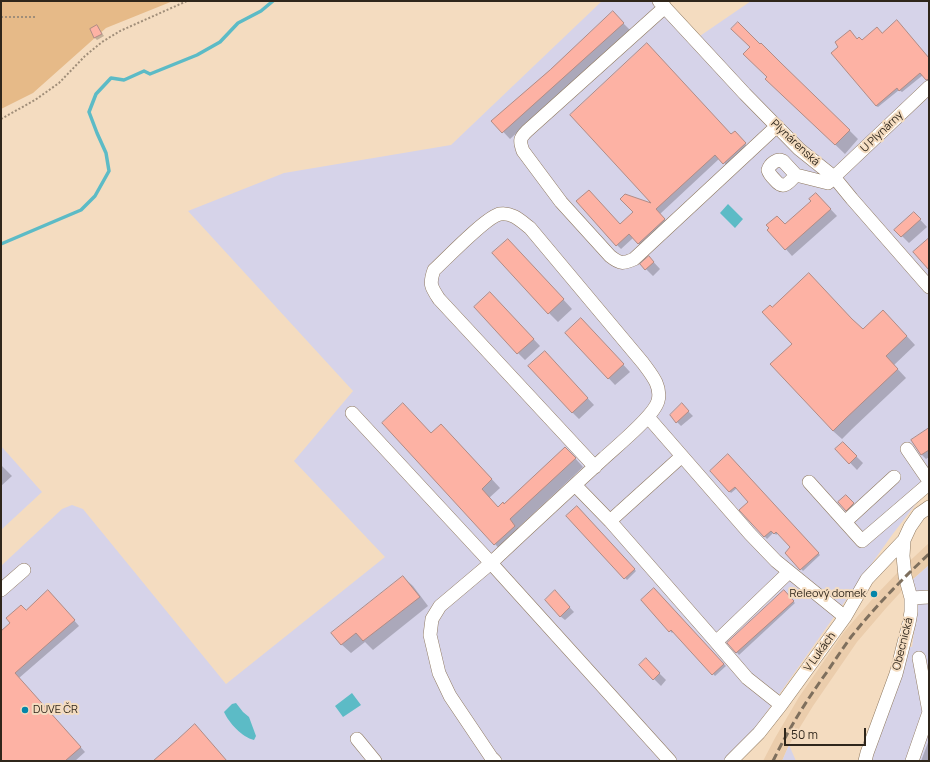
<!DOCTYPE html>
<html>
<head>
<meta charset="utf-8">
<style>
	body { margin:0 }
	#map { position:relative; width:930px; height:762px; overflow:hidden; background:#f4dcc0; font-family:Manrope,sans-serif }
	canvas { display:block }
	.frame { position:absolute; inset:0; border:2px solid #2f261b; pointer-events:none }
	.scale { position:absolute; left:784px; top:728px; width:82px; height:18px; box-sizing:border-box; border:2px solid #2f261b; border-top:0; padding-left:5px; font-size:12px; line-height:14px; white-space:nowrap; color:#2f261b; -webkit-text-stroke:3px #f4dcc0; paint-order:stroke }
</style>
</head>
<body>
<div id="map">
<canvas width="930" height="762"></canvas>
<div class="frame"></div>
<div class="scale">50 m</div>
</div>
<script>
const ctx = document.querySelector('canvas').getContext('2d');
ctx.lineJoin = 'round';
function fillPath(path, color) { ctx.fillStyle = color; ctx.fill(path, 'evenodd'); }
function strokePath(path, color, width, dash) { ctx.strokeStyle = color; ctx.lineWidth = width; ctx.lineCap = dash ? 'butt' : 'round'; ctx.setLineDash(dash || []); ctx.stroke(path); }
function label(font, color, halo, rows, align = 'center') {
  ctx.font = font + ' Manrope,sans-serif'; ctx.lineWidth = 4; ctx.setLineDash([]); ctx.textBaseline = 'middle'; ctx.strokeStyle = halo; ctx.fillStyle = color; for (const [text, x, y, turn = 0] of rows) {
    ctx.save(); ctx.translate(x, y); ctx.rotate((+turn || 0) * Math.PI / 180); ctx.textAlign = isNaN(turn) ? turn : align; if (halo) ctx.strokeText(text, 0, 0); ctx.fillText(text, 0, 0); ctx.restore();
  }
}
fillPath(new Path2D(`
	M929,543V565L911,581L887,607L857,642L813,706L789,745L782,761H763L775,738L799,697L844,632L875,596L900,570Z`), '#ebcdac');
fillPath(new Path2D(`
	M602,1H655L697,38L751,1H929V487L892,535L739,751L727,761H1V566L62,509L72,505L83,509L226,684L385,557L294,461L353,391L188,211L284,173L451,145Z
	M1,446L42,492L1,530Z
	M929,565V761H865L903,647H912L918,604L911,581Z
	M789,745L796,761H782Z`), '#d6d3e9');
fillPath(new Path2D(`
	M1,1H173L106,28L33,93L1,109Z`), '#e6ba88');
fillPath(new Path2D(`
	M728,204L743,219L735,228L720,213Z
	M352,693L361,705L343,717L335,706Z
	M236,703L243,712L249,717L256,736L254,740C242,737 229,723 224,712L232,704Z`), '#5cbbc6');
fillPath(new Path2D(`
	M613,13L630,30L510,139L493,121L550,70Z
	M97,26L104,36L97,40L95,38L91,29Z
	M882,34L929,59V78L927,80L923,75L902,92L899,90L878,107L876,106L858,40L862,41Z
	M776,88L849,130L858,139L845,154Z
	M735,133L749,148L728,167L720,158L660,214L669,224L643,248L633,238L621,249L617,245L620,225L654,205Z
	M822,200L837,216L792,256L769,230L786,226Z
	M914,213L927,227L909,243L896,230Z
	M517,249L572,309L558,322L549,313Z
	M649,257L660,269L653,276L641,264Z
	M497,300L540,346L525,360L518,353Z
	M892,320L915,345L894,365L906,378L852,429L842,439L833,431L855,323L863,331Z
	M588,326L630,372L615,385L566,333Z
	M551,359L594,405L579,419L572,412Z
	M686,409L693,416L681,426L677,422Z
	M929,429V457L926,459L922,455L912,440Z
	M431,434H450L500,488L489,498L499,508L574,457L583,467L518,528L523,535L503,553L495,544Z
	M843,443L863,463L857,470L837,449Z
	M728,455L820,555L803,571L786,553L792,547L778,533L776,535L774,532L767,539L741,510L750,502L737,488L731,493L711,471Z
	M1,465L12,476L1,486Z
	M846,497L862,513L855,519L846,510Z
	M577,507L636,571L627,580L568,516Z
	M403,577L413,586L428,606L373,650L365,642L351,653L341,644Z
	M784,592L795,603L739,655L729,643Z
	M53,596L79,626L19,678L85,752L75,761H1V633L26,611Z
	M559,596L574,612L565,620L560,616Z
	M642,601L717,657L726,666L715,676L674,631L672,633Z
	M646,660L666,680L661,686L640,665Z
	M929,740V761H921Z`), '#0003');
strokePath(new Path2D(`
	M1,244L81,210L95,196L109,171L106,153L97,133L89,112L96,94L111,78L124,80L144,71L150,74L197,55L220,42L238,23L261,11L273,1`), '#5cbbc6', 3.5);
const building = new Path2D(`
	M613,11L624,23L502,133L491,121L550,70Z
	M897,20L929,58V79L926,80L920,73L899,91L897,88L876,106L831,53L838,47L835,42L850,30L857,39L859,37L862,40L877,27L882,33Z
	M738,22L760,44L761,43L781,63L850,130L835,145L765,79L767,77L743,54L750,47L731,29Z
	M97,25L102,34L94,38L90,29Z
	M647,43L731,134L735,131L746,143L723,164L715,155L656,209L665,219L638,244L629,234L616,246L576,201L589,190L620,224L633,212L620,199L625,194L651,203L570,115Z
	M816,193L831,209L785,250L767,230L769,228L766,225L777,216L785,224L811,201L809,199Z
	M914,212L921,219L901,237L894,230Z
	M929,238V270L913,252Z
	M508,239L564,299L548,314L492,253Z
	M649,256L654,262L645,270L640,264Z
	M809,273L852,319L863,329L883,310L907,336L886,356L898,369L844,420L833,431L770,364L792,344L762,312L770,305L772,307Z
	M490,292L534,339L517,354L474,307Z
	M581,318L624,364L608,379L565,333Z
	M545,351L588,398L572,413L528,366Z
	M403,403L431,433L441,424L492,479L482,489L498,507L503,502L504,504L565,447L576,458L510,519L515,526L494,545L382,423Z
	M682,403L689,411L676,423L670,415Z
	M929,428V450L921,455L911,440Z
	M843,442L857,456L849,464L835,449Z
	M728,454L819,553L800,570L785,553L790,547L776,532L774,534L771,531L764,537L739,510L748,502L735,487L729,492L710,471Z
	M846,495L854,503L846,511L838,502Z
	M577,506L635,569L624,579L566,516Z
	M403,576L420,597L363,641L356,633L341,645L331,633Z
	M654,588L724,664L712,675L671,630L669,632L641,600Z
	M48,590L75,620L15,673L81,747L65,761H1V631L10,623L6,618L21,605L26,610Z
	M555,590L570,607L560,617L545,600Z
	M784,590L794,601L736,653L727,643Z
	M646,658L660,673L653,680L639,665Z
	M195,724L227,761H153L177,740Z`);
fillPath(building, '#fdb2a4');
strokePath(building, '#b18c86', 1);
const minor = new Path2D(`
	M659,1L745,94L799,149L834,177L852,199L929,287
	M665,7L527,131C520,138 519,140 523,151L561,202L610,256C620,264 623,264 634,259L777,126
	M796,175C789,182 784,191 775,180C772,177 769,174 768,170C770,164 777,158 783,161L796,175L828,183L834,177L929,87
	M352,413L491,563L440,606L432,619L430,635L439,673L450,696L491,757L495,761
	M648,417L750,534L776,561L845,617
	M907,449L929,481
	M595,467L439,299C431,287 429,284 434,270C446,259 487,216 500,214C512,212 521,221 530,228L643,363C651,374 662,386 658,401C654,416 617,446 604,458C566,493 528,528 491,563L670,761
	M809,482L862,541L925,487L929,485
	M575,485L610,521L716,642L789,572
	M610,521L682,456
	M845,522L894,477
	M1,590L24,570
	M911,598L929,597
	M716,642L747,678L781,705
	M357,739L375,761
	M731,761L759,733L781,705L845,617L867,579L904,540
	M865,761L867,753L896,674L909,623L911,612V598L905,576L903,556L904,540L910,527L919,514L929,507
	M912,761L929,712L919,658`);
strokePath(minor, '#8f7960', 14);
strokePath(new Path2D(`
	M1,17H35
	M1,119L35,100L59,83L85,56L102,42L120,31L187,1`), '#a08e79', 2, [2, 2]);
strokePath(minor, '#fff', 13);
strokePath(new Path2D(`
	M773,761C788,730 806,701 827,672C835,660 843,648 851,637C875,607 901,580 929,554`), '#7e6f5d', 3, [8, 4]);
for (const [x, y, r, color] of [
	[874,594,4,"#0486a9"],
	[25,710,4,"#0486a9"]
]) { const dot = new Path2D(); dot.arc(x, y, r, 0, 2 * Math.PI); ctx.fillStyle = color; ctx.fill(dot); strokePath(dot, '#f4dcc0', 1.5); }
label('11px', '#2f261b', '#f4dcc0', [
	["U Plynárny",882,132,-44],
	["Plynárenská",795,143,43],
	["Obecnická",903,644,-76],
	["V Lukách",820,652,-54]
]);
label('11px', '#2f261b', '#f4dcc0', [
	["Releový domek",866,594],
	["DUVE ČR",33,710,"left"]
], 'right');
</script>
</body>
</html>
